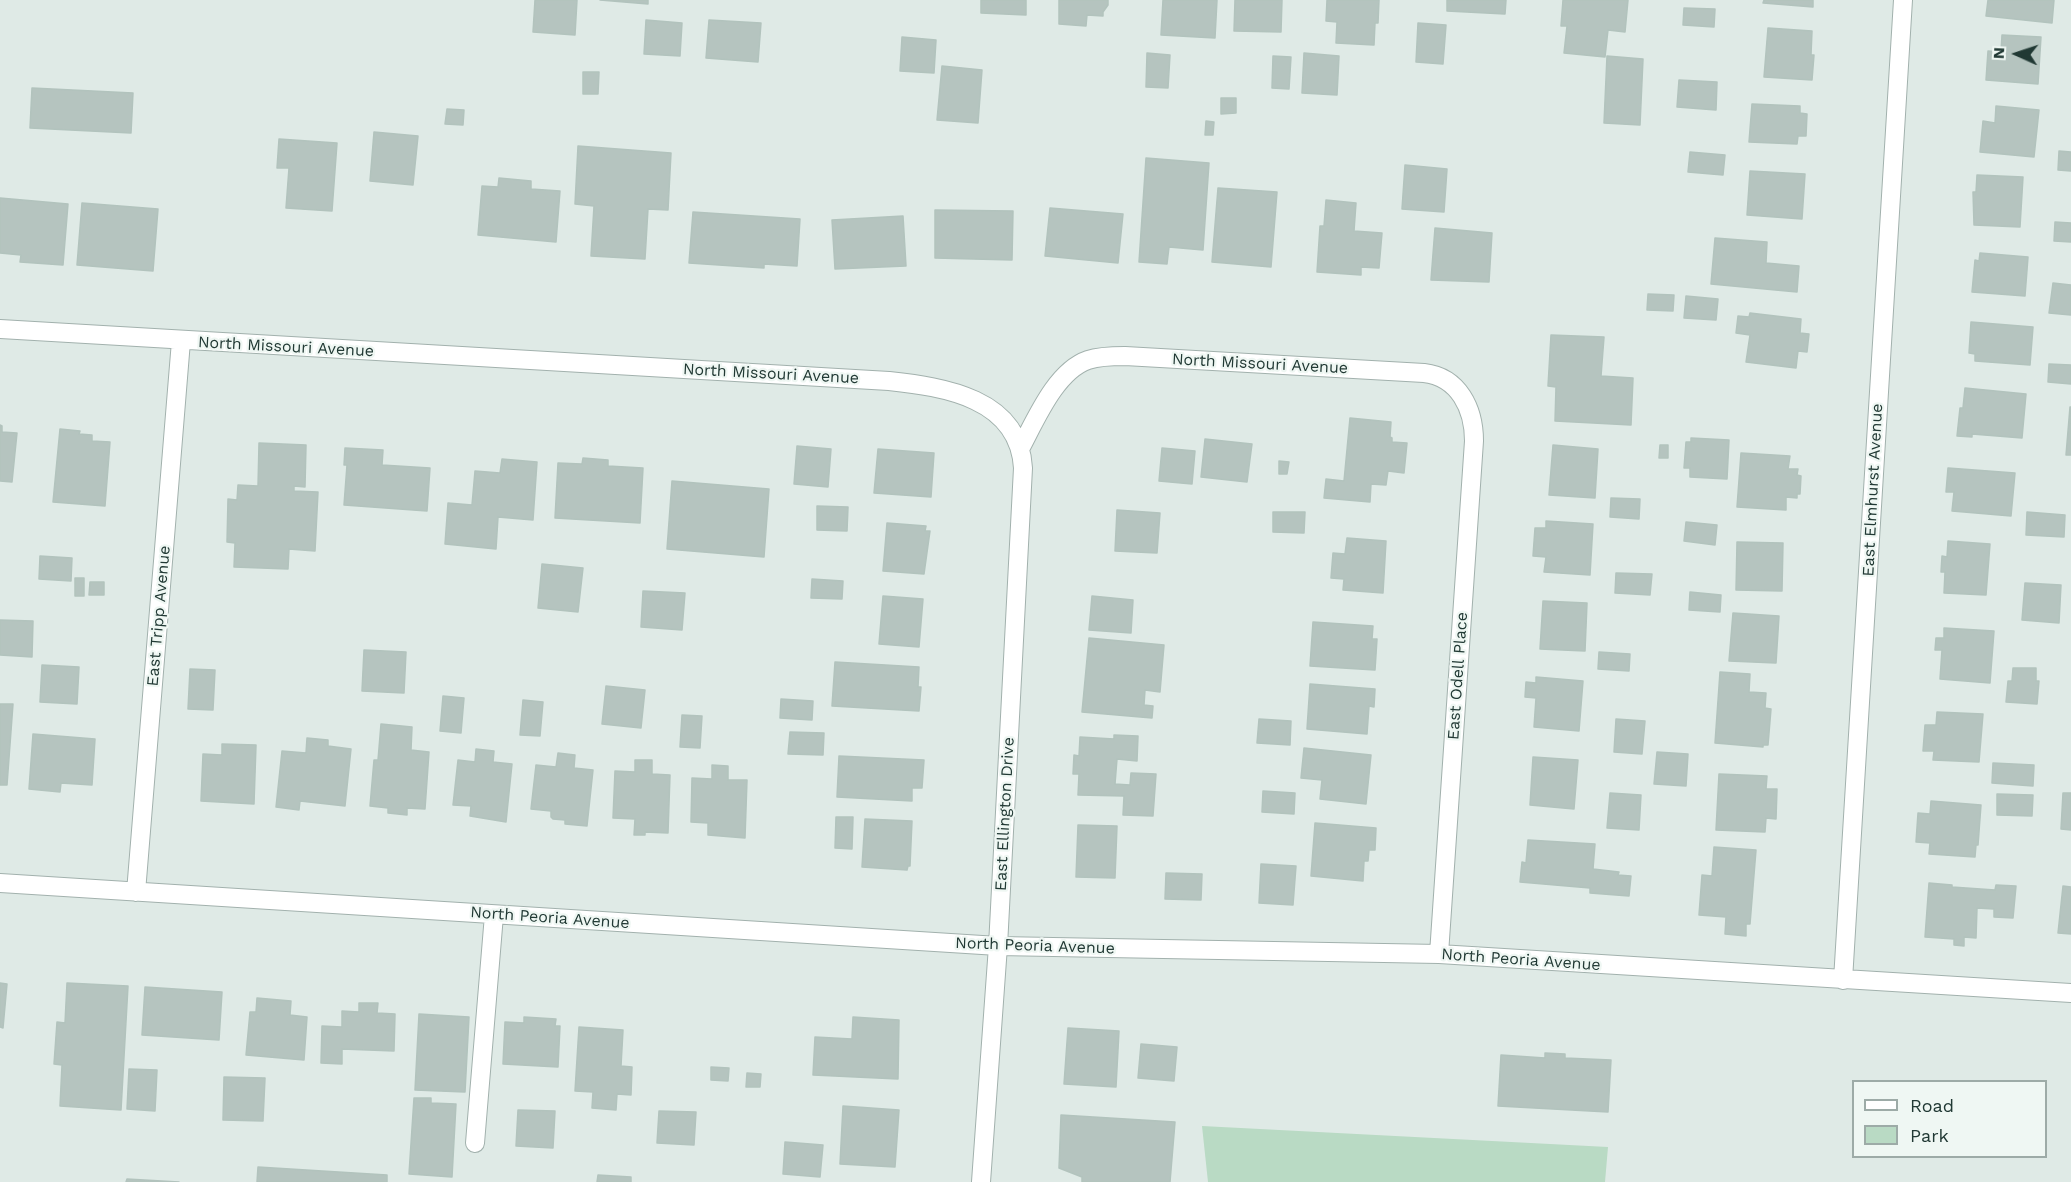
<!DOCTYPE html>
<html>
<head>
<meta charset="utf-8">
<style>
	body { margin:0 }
	#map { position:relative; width:2071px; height:1182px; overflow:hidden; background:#dfeae6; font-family:"Work Sans",sans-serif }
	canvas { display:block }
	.legend { position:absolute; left:1852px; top:1080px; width:195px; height:78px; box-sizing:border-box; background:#eff7f3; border:2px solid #9daba7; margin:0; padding:8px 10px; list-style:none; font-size:18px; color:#213934 }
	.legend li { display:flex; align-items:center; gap:12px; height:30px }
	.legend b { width:30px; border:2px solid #9daba7 }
	.north { position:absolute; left:1987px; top:24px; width:60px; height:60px; -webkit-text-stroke:4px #eff7f3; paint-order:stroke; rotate:273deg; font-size:16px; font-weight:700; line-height:24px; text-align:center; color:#213934 }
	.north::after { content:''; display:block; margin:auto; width:21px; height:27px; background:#213934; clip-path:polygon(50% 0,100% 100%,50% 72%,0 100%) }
</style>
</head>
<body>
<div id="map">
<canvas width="2071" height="1182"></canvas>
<ul class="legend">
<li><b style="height:8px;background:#fff"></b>Road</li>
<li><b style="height:16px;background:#b9dac4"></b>Park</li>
</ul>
<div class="north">N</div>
</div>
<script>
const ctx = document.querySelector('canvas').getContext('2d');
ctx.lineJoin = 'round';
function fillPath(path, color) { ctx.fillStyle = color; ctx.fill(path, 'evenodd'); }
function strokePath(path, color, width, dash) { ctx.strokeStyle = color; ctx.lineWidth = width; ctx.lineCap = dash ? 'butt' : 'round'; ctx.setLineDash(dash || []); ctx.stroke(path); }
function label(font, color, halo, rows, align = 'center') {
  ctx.font = font + ' "Work Sans",sans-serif'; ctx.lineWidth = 4.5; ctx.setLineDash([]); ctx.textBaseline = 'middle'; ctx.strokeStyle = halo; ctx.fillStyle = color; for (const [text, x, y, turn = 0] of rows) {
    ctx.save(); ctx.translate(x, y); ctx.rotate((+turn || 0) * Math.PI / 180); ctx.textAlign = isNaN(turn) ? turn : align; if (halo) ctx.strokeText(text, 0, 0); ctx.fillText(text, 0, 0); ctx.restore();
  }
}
fillPath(new Path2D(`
	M1202,1126L1608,1147L1605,1182H1208Z`), '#b9dac4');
const building = new Path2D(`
	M535,0H577L575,35L533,32Z
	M600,0H648V4Z
	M981,0H1026V15L981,13Z
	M1059,0H1108V5L1103,12V16L1087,15L1086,26L1059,24Z
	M1163,0H1217L1215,38L1161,35Z
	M1235,0H1282L1281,32L1234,31Z
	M1327,0H1379L1378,23H1375L1374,45L1336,43L1337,22L1326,21Z
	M1447,0H1506L1505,14L1447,11Z
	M1563,0H1628L1625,32L1608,30L1605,57L1564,53L1567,26H1561Z
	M1764,0H1813V7L1763,3Z
	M1988,0H2054L2052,23L1986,16Z
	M1684,8L1715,9L1714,27L1683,25Z
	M646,20L682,23L680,56L644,54Z
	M709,20L761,23L758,62L706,58Z
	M1418,23L1446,25L1443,64L1416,62Z
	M1768,28L1812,31L1811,55H1814L1812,80L1764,77Z
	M2002,35L2041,37L2038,84L1986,80L1988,51L2001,52Z
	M902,37L936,40L934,73L900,71Z
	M1147,53L1170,55L1168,88L1146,87Z
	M1304,53L1339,56L1337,95L1302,93Z
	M1273,56L1291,57L1289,89L1272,88Z
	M1607,56L1643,59L1640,125L1604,123Z
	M942,66L982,70L978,123L937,120Z
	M583,72H599L598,94H583Z
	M1679,80L1717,82L1716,110L1677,107Z
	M32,88L133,93L131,133L30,128Z
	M1221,98H1236V113L1221,114Z
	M1752,104L1800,106V113L1807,114L1806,136H1798L1797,144L1749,142Z
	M1996,106L2039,110L2034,157L1980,152L1983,121L1995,123Z
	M447,109L464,110L463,125L445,124Z
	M1206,121L1214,122L1213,135H1205Z
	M374,132L418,136L413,185L370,181Z
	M279,139L337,143L332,211L286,208L289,168H277Z
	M578,146L671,153L668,210L648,209L645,259L591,256L594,206L575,204Z
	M2059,151L2071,152V171L2058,170Z
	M1690,152L1725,155L1723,175L1688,172Z
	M1146,158L1209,163L1203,250L1169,247L1167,264L1139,262Z
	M1405,165L1447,169L1444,212L1402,209Z
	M1750,171L1805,174L1802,219L1747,215Z
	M1977,175L2023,177L2020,227L1974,225L1973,192H1976Z
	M499,178L531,181V189L560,191L556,242L478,235L482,186L498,187Z
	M1218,188L1277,192L1271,267L1212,262Z
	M0,198L68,204L63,265L20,262L21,255L0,253Z
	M1326,200L1356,203L1354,231L1382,233L1379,268L1361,267V275L1317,272L1320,226H1324Z
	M82,203L158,209L153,271L77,265Z
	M1050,208L1123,214L1118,263L1045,256Z
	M935,210L1013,211L1012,260L935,258Z
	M693,212L800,219L797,266L764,264V268L689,263Z
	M903,216L906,266L835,269L832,220Z
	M2055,222L2071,223V242L2054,241Z
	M1435,228L1492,233L1489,282L1431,280Z
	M1715,238L1767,242L1766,263L1799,266L1797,292L1711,284Z
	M1980,253L2028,257L2025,296L1972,292L1975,260L1979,261Z
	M2053,283L2071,285V315L2049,313Z
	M1648,294L1674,295L1673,311L1647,310Z
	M1686,296L1718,299L1716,320L1684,318Z
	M1750,313L1801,319L1800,333L1809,334L1807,352L1798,351L1796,368L1746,362L1750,335L1736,333L1738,316L1749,317Z
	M1971,322L2033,327L2030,365L1975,361V354L1969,353Z
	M1551,335L1604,337L1601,376L1633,378L1631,425L1555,421L1556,387L1548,386Z
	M2049,364L2071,365V384L2048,382Z
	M1965,388L2026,394L2022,438L1972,434V437L1957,436L1960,408H1963Z
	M2070,407H2071V455H2066Z
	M1350,418L1391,422L1390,437L1392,438V442L1407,443L1404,473L1388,471L1386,485L1371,484L1370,502L1324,498L1326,479L1344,481Z
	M0,425L2,426V432L17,433L12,482L0,481Z
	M60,429L80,431L79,434L92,435V441L110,442L105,506L53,502Z
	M1691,438L1729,440L1727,479L1690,477V468H1684L1686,442H1691Z
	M1205,439L1252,444L1247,482L1201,477Z
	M259,443L306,445L305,487L294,486V491L318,492L315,551L289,549L288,569L234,567L235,543L227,542L228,499L237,500L238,485L258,486Z
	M1553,445L1598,449L1595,498L1549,495Z
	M1660,445H1668V458H1659Z
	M797,446L831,449L828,487L794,484Z
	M345,448L383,450L382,465L430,468L427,511L344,505L347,465H344Z
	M1162,448L1195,451L1192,484L1159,481Z
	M878,449L934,453L931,497L874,493Z
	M1741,453L1790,456L1788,469H1798L1797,475L1801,476L1800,494H1797V498L1786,497V510L1737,507Z
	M583,458L608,460V466L643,468L640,523L555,518L558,463L582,464Z
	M502,459L537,462L533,520L498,517L496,549L445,544L448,503L472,505L475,471L500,473Z
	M1279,461L1289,462L1287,474H1279Z
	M1948,468L2015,473L2011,516L1952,511L1954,492H1946Z
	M672,481L769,489L764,557L667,549Z
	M1611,498L1640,499L1639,519L1610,517Z
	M817,506L848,507L847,531L817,530Z
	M1117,510L1160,513L1157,553L1115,551Z
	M1273,512H1305L1304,533L1273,532Z
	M2027,512L2065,515L2064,537L2026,535Z
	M1546,521L1593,524L1590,575L1544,572L1546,557L1533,556L1535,528H1546Z
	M1686,522L1717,525L1715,545L1684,541Z
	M887,523L926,526L925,531H930L924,574L883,571Z
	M1347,538L1386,541L1383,593L1343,590L1344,579L1331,578L1333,553L1345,554Z
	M1948,541L1990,544L1986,595L1944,593L1945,572H1941L1942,556L1947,557Z
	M1737,542L1783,543L1782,591L1736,590Z
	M40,556L72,558L71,581L39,579Z
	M542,564L583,568L578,612L538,608Z
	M1616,573L1652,574L1650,595L1615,593Z
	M75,578H84V596H75Z
	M812,579L843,581L842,599L811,598Z
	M90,582H104V595H89Z
	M2025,583L2061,585L2059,623L2022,620Z
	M643,591L685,593L682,630L641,627Z
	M1690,592L1721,595L1720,612L1689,610Z
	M883,596L923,599L919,647L879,644Z
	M1092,596L1133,600L1131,633L1089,630Z
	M1543,601L1587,603L1585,651L1540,649Z
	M1733,613L1779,616L1776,663L1729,661Z
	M0,620L33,621L32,657L0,655Z
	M1313,622L1373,626L1372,639H1377L1375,670L1310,666Z
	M1944,628L1994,631L1990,683L1940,679L1942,650H1935L1936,638H1944Z
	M1089,638L1164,645L1160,692L1145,690L1144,705L1153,706L1152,718L1082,712Z
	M364,650L406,652L404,693L362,691Z
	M1599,652L1630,654L1629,671L1598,669Z
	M835,662L919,667L918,687H921L919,711L832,706Z
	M42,665L79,667L77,704L40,702Z
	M2013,668H2036V681H2039L2037,704L2006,702L2008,681H2012Z
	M190,669L215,670L213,710L188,709Z
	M1720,672L1750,674L1749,692L1766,693L1765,708L1771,709L1768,745H1763V747L1715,743Z
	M1536,677L1583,681L1579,731L1534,727L1536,698L1525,697L1526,682L1536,683Z
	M1310,684L1375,689L1374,707L1369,706L1367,734L1307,729Z
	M606,686L645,690L641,728L602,724Z
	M443,696L464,698L461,733L440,731Z
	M781,699L813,701L812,720L780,718Z
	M523,700L543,702L540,736L520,735Z
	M0,704H13L7,785H0Z
	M1937,712L1983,714L1979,762L1933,760L1934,751H1923L1925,725H1936Z
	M682,715L702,716L700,748L680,747Z
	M1259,719L1291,721L1290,745L1257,743Z
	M1616,719L1645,721L1642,754L1614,752Z
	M381,724L412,727L411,750L429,752L425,809L407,808V815L388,813V808L370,806L374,760H378Z
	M790,732L824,733L823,755L788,754Z
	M33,734L95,739L92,785L61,783L60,792L29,789Z
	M1114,735L1138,736L1137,761L1117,759L1115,784L1130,785L1131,773L1156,774L1153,816L1123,815L1124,796L1078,795L1079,774H1073L1074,755L1079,756L1080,737L1114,739Z
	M307,738L328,740V746L351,749L345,806L300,801L299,810L276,807L282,751L306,753Z
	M222,744L256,745L254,804L201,801L203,754L222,755Z
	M1304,748L1371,755L1366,804L1320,799L1322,780L1301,778Z
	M476,749L494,751L493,762L512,764L506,822L470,816L471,806L453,805L458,760L475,762Z
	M1657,752L1688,754L1686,786L1654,784Z
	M558,753L575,755L574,768L593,770L587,826L565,824V820L553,819L551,817V811L531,809L536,765L556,767Z
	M839,756L924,760L922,788H912V801L837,797Z
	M1533,757L1578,760L1574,809L1530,805Z
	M635,760H652V774L670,775L668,833L645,832V835H634L635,819L613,818L615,771L635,772Z
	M1993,763L2034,765L2033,786L1992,783Z
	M712,765L728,766V780H747L745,838L708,835V823L691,822L692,778L712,779Z
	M1719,774L1767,776L1766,789H1777L1776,819L1766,818L1765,832L1716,830Z
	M1263,791L1295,793L1294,814L1262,812Z
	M1610,793L1641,795L1639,830L1607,828Z
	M2063,793H2071V830L2061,829Z
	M1997,794L2033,795L2032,816L1997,815Z
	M1931,801L1981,805L1978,845H1976L1975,857L1929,854L1930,843L1916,842L1918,813L1930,814Z
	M836,817H853L852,849L835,848Z
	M865,819L912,821L910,866H908L907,870L862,867Z
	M1315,823L1376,828L1375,850H1369L1368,861H1364L1363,881L1311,876Z
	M1078,825L1117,826L1115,878L1076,877Z
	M1528,840L1595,844L1593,869L1619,872L1618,875L1631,876L1629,896L1590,893V888L1520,882L1522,862L1526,863Z
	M1714,847L1756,850L1750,924H1746V936L1725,934L1726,917L1699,915L1702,875L1712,876Z
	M1261,864L1296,866L1293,905L1259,903Z
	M1166,873L1202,874L1201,900L1165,899Z
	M1929,883L1952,885V887L1995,890L1996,885L2016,886L2013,918L1994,917V909L1977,908L1976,938L1964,937V946L1954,945V939L1925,937Z
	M2063,886L2071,887V934L2058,933Z
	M0,983L7,984L3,1028L0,1027Z
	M67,983L128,986L121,1110L60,1106L62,1065L54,1064L57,1022L65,1023Z
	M145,987L222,992L219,1040L142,1035Z
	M257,998L291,1001L290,1015L307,1017L304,1060L246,1055L250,1012H256Z
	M359,1003H378L377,1013L395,1014L394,1051L342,1049V1064L321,1063L322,1026L342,1027V1011L359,1012Z
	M419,1014L469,1017L465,1092L415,1090Z
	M524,1017L556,1019L555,1026H560L558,1067L503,1064L505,1022L524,1023Z
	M853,1017L899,1020L898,1079L813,1075L815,1037L852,1039Z
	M579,1027L623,1030L621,1066L632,1067L631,1095L617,1094L616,1110L592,1108L593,1092L575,1091Z
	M1068,1028L1119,1031L1116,1087L1064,1084Z
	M1141,1044L1177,1047L1174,1081L1138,1078Z
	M1545,1053L1565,1054V1058L1611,1060L1608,1112L1498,1106L1501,1055L1545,1058Z
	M711,1067L729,1068L728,1081L711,1080Z
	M129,1069L157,1070L155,1111L127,1109Z
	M747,1073L761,1074L760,1087H746Z
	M224,1077L265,1078L263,1121L223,1120Z
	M414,1098H431V1103L456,1104L452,1177L409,1174Z
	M843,1106L899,1110L895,1167L840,1164Z
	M518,1110L555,1111L553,1148L516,1146Z
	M659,1111L696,1112L694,1145L657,1143Z
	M1061,1115L1175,1122L1170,1182H1082V1177L1059,1168Z
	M785,1142L823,1145L820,1177L783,1174Z
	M258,1167L387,1175V1182H257Z
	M598,1175L631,1177V1182H597Z
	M127,1179L179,1182H126Z`);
fillPath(building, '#b5c4bf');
strokePath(building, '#b2c3bd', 1.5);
const minor = new Path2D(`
	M0,329L889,381C944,387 1019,398 1023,468L998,946L981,1182
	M1021,447C1036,419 1056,371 1088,360C1100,356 1113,356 1125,356L1424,373C1459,377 1474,409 1474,441L1439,954
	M0,883L998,946L1439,954L2071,993
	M136,892L181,341
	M1843,980L1903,0
	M475,1143L494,915`);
strokePath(minor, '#a2b1ad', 20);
strokePath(minor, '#fff', 18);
label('16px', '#213934', '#eff7f3', [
	["North Missouri Avenue",286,347,3],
	["North Missouri Avenue",1260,364,3],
	["North Missouri Avenue",771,374,3],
	["East Elmhurst Avenue",1873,490,-87],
	["East Tripp Avenue",159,616,-85],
	["East Odell Place",1458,676,-86],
	["East Ellington Drive",1005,814,-87],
	["North Peoria Avenue",550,918,4],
	["North Peoria Avenue",1035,946,2],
	["North Peoria Avenue",1521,960,4]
]);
</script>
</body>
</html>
